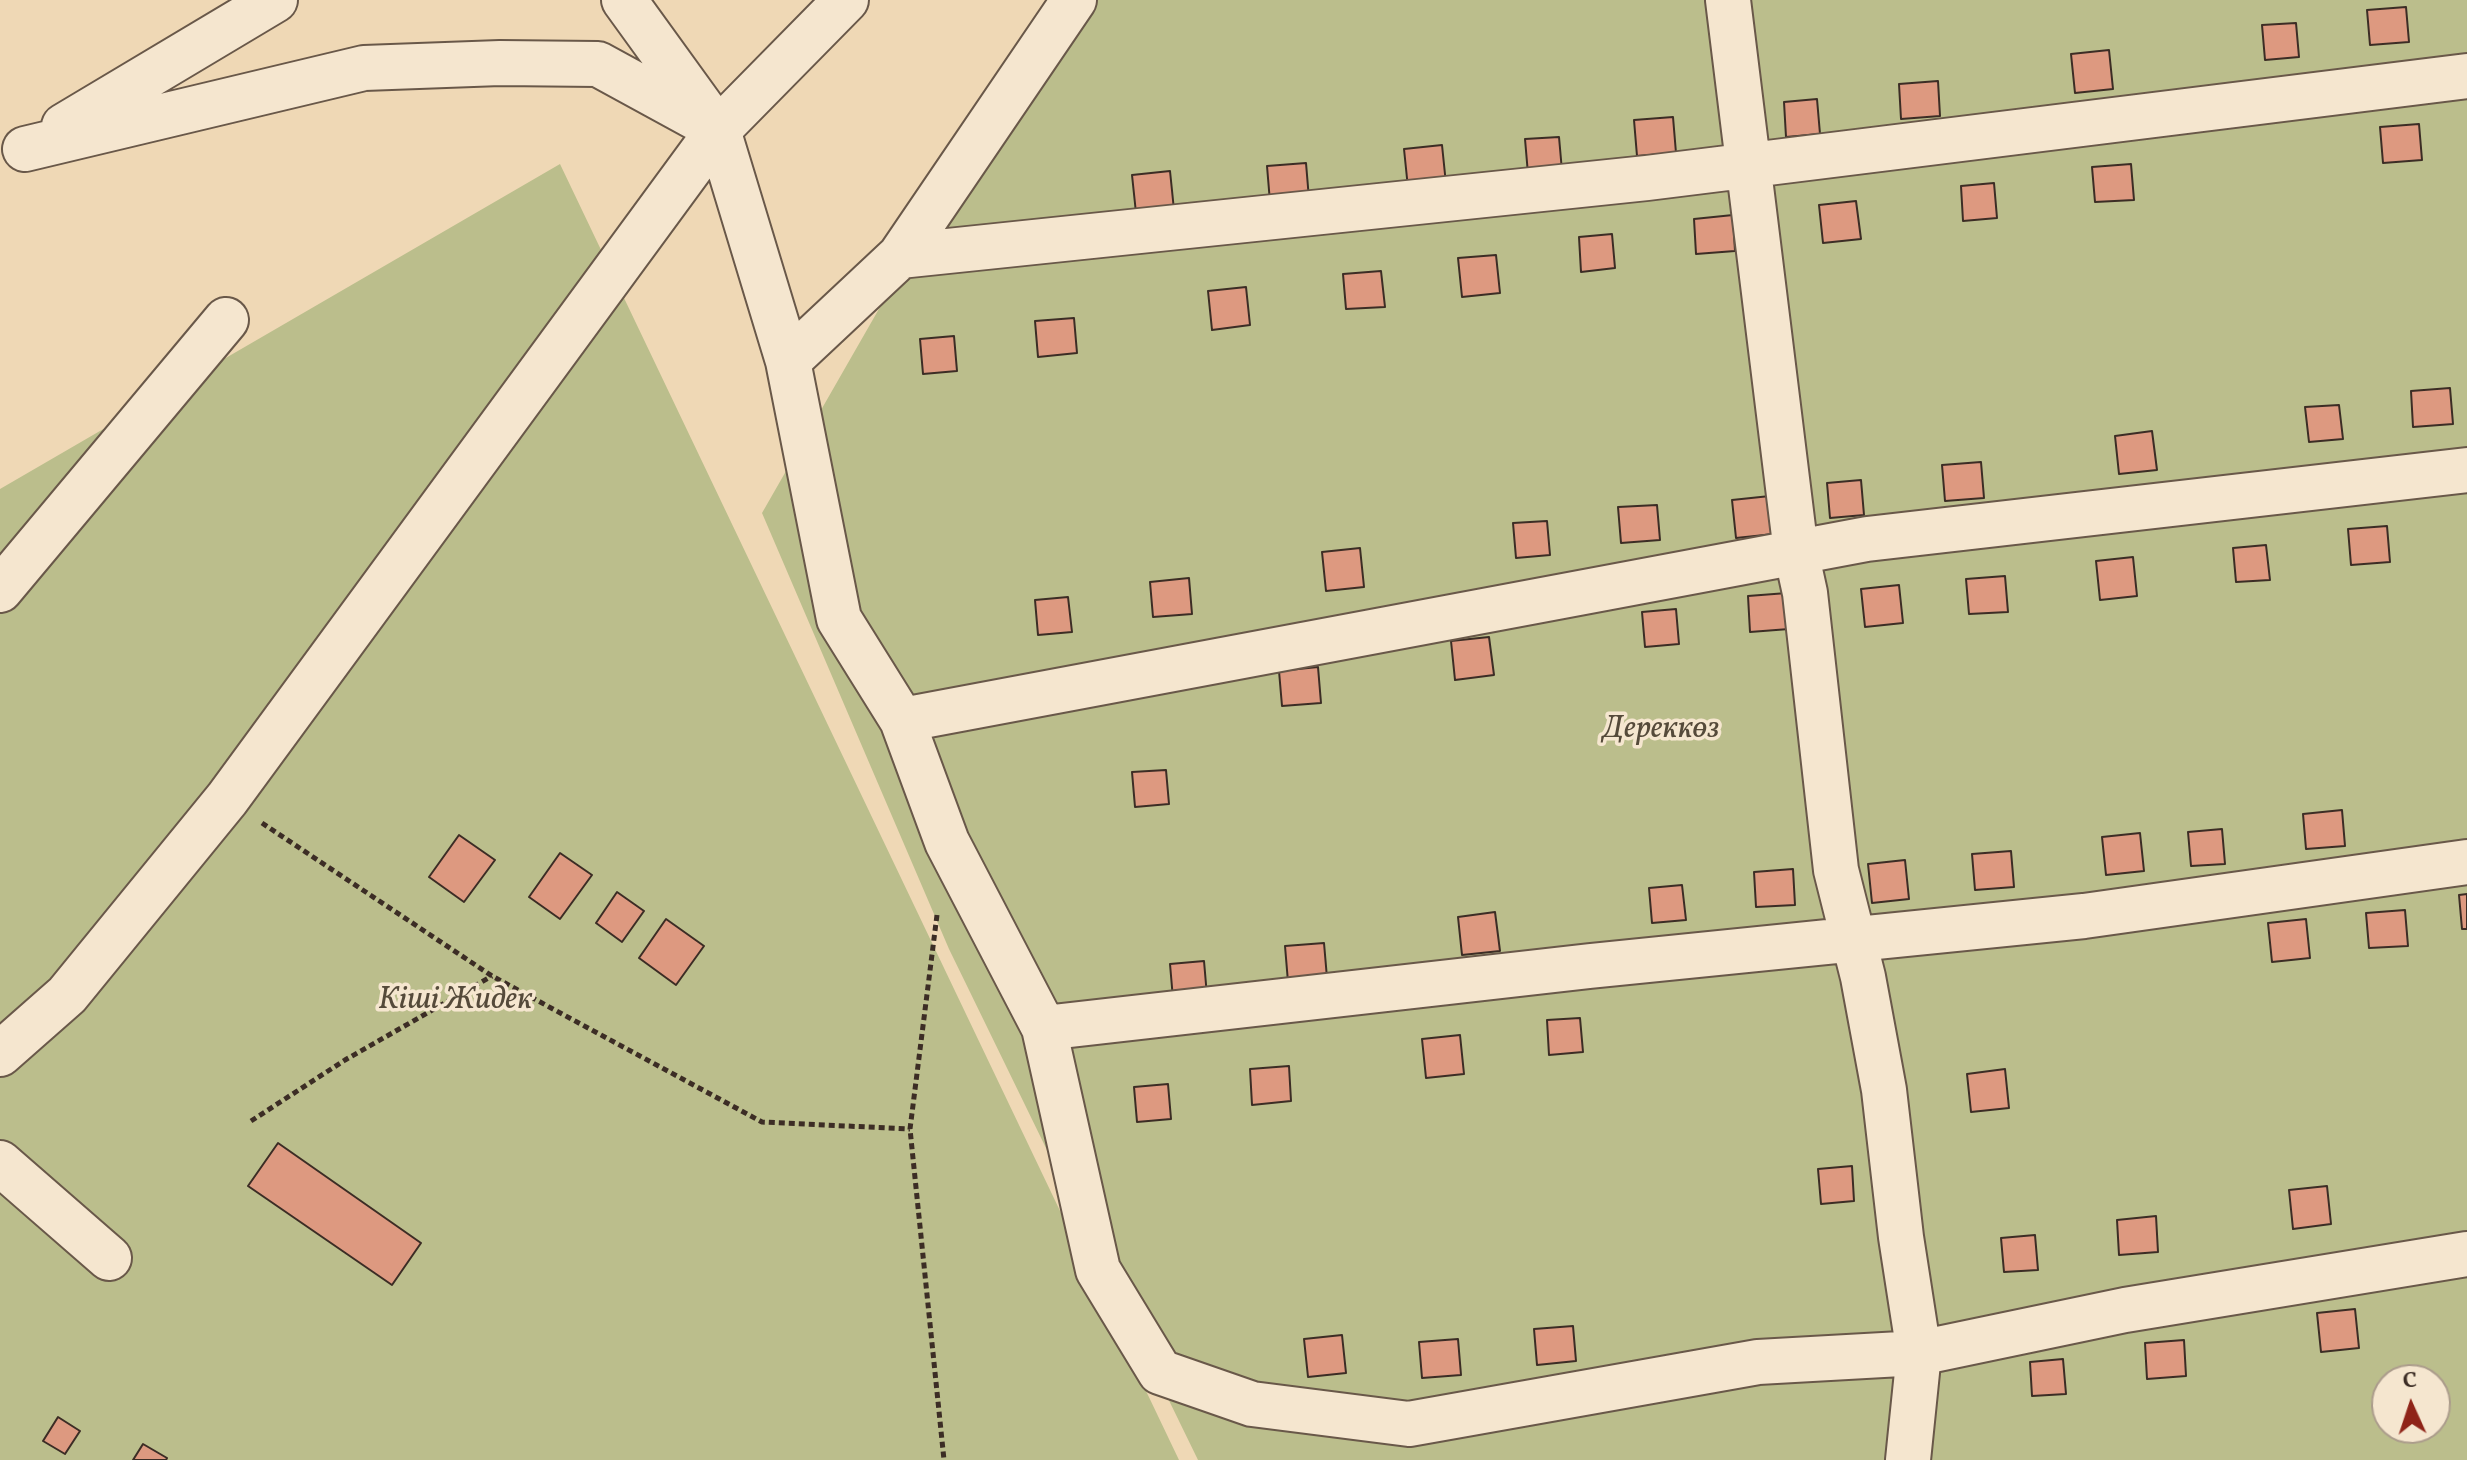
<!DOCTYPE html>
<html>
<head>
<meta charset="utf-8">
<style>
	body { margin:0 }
	#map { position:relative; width:2467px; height:1460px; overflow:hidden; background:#efd8b5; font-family:Vollkorn,serif }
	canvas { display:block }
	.north { position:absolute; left:2371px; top:1364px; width:80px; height:80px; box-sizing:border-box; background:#f5e6cf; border:2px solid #ab9c8b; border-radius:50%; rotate:357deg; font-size:22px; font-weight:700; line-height:32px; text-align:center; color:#3c2d25 }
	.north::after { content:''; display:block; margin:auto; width:28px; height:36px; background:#8f2418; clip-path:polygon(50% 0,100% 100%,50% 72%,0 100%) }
</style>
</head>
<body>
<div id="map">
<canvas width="2467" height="1460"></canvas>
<div class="north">С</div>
</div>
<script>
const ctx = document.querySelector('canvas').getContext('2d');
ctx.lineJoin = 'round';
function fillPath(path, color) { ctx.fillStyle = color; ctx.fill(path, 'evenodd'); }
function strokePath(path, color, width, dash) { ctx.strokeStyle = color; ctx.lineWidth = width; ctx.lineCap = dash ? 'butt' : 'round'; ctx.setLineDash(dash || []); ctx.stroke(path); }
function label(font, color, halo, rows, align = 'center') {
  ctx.font = font + ' Vollkorn,serif'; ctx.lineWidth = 7; ctx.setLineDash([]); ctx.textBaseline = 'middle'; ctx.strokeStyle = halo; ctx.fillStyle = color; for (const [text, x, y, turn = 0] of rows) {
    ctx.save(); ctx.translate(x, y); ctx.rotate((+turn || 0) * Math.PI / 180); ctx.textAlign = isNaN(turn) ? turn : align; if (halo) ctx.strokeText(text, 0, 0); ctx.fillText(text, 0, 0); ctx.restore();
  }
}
fillPath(new Path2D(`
	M1056,0H2467V1460H1198L949,949L762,513ZM2387,1380H2435V1428H2387Z
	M560,164L1179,1460H0V489Z`), '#bbbe8c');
const building = new Path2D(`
	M2406,7L2409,42L2370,45L2367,10Z
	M2296,23L2299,57L2265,60L2262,25Z
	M2109,50L2113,89L2075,93L2071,54Z
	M1938,81L1940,116L1901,119L1899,84Z
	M1817,99L1820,134L1786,137L1784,102Z
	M1673,117L1676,153L1637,156L1634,120Z
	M2419,124L2422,160L2383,163L2380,127Z
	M1559,137L1562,171L1528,174L1525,139Z
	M1442,145L1446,184L1408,188L1404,149Z
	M1306,163L1309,199L1270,202L1267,166Z
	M2131,164L2134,200L2095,202L2092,167Z
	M1170,171L1174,210L1136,213L1132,175Z
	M1994,183L1997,218L1963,221L1961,186Z
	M1856,201L1861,239L1823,243L1819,205Z
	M1733,215L1735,251L1696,254L1694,219Z
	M1612,234L1615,268L1581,272L1579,237Z
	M1496,255L1500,293L1462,297L1458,258Z
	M1381,271L1385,307L1346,309L1343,274Z
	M1246,287L1250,325L1212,330L1208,291Z
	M1074,318L1077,353L1038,357L1035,321Z
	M954,336L957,371L923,374L920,339Z
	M2450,388L2453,424L2413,427L2411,391Z
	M2339,405L2343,439L2309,442L2305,407Z
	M2152,431L2157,470L2119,474L2115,436Z
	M1981,462L1984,498L1945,501L1942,465Z
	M1861,480L1864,515L1830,518L1827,483Z
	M1770,496L1774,534L1736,538L1732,500Z
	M1657,505L1660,540L1621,543L1618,507Z
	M1547,521L1550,555L1516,558L1513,523Z
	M2387,526L2390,562L2351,565L2348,529Z
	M2266,545L2270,580L2236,582L2233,548Z
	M1360,548L1364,587L1326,591L1322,552Z
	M2133,557L2137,596L2100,600L2096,561Z
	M2005,576L2008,612L1969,614L1966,579Z
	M1189,578L1192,614L1153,617L1150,582Z
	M1899,585L1903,623L1865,627L1861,589Z
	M1787,593L1789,629L1750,632L1748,596Z
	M1068,597L1072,632L1038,635L1035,600Z
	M1676,609L1679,644L1645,647L1642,612Z
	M1489,637L1494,675L1455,680L1451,641Z
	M1318,667L1321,703L1282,706L1279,671Z
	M1166,770L1169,804L1135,807L1132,772Z
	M2342,810L2345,846L2306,849L2303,814Z
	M2222,829L2225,864L2191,866L2188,832Z
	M2140,833L2144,871L2106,875L2102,837Z
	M459,835L495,860L464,902L429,877Z
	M2011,851L2014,887L1975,890L1972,854Z
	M560,853L592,875L560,919L529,897Z
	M1905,860L1909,899L1872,903L1868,864Z
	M1793,869L1795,905L1756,907L1754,872Z
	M1682,885L1686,920L1652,923L1649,888Z
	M617,892L644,911L622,942L596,923Z
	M2467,894V929H2462L2459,895Z
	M2405,910L2408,946L2369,948L2366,913Z
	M1495,912L1500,951L1462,955L1458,917Z
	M666,919L704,946L676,985L639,958Z
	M2306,919L2310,958L2272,962L2268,923Z
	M1324,943L1327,978L1288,982L1285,946Z
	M1204,961L1207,996L1173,999L1170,964Z
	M1580,1018L1583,1052L1549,1055L1547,1020Z
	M1460,1035L1464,1074L1426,1078L1422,1039Z
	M1289,1066L1291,1101L1252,1105L1250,1069Z
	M2005,1069L2009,1108L1971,1112L1967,1074Z
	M1168,1084L1171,1119L1137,1122L1134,1087Z
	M278,1143L421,1243L392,1285L248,1186Z
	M1852,1166L1854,1201L1821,1204L1818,1169Z
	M2327,1186L2331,1224L2293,1229L2289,1190Z
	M2156,1216L2158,1252L2119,1255L2117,1220Z
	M2035,1235L2038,1270L2004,1272L2001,1238Z
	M2355,1309L2359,1348L2321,1352L2317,1313Z
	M1573,1326L1576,1361L1537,1365L1534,1329Z
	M1342,1335L1346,1373L1308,1377L1304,1339Z
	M1458,1339L1461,1375L1422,1378L1419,1342Z
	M2184,1340L2186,1376L2147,1379L2145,1343Z
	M2063,1359L2066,1394L2032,1396L2030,1362Z
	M58,1417L80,1431L65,1454L43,1441Z
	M143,1444L167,1458L166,1460H133Z`);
fillPath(building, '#dd9980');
strokePath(building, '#3c2d25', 2);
const minor = new Path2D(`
	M624,0L718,130L788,361L839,619L902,720L947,842L1044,1028L1098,1270L1160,1372L1252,1404L1409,1424L1758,1362L1919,1353L2125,1310L2467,1254
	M1728,0L1796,552L1805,593L1836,870L1863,977L1884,1090L1901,1237L1919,1353L1908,1460
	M64,126L275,0
	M25,149L364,68L500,63L598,64L706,123
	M900,256L1647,178L2467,76
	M788,361L900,256L1074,0
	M0,590L226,320
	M902,720L1867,539L2467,470
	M1044,1028L1590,966L2084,916L2467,862
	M0,1054L67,995L227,799L718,130L846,0
	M0,1163L109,1258`);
strokePath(minor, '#695849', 48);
strokePath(new Path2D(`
	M262,823L492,976L762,1122L910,1129
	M937,915L910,1129L944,1460
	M251,1121L345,1060L492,976`), '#3c2d25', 5, [6, 4]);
strokePath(minor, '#f5e6cf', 44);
label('italic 32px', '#554a3a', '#f5e6cf', [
	["Дереккөз",1661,731],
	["Кіші Жидек",455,1002]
]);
</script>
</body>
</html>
